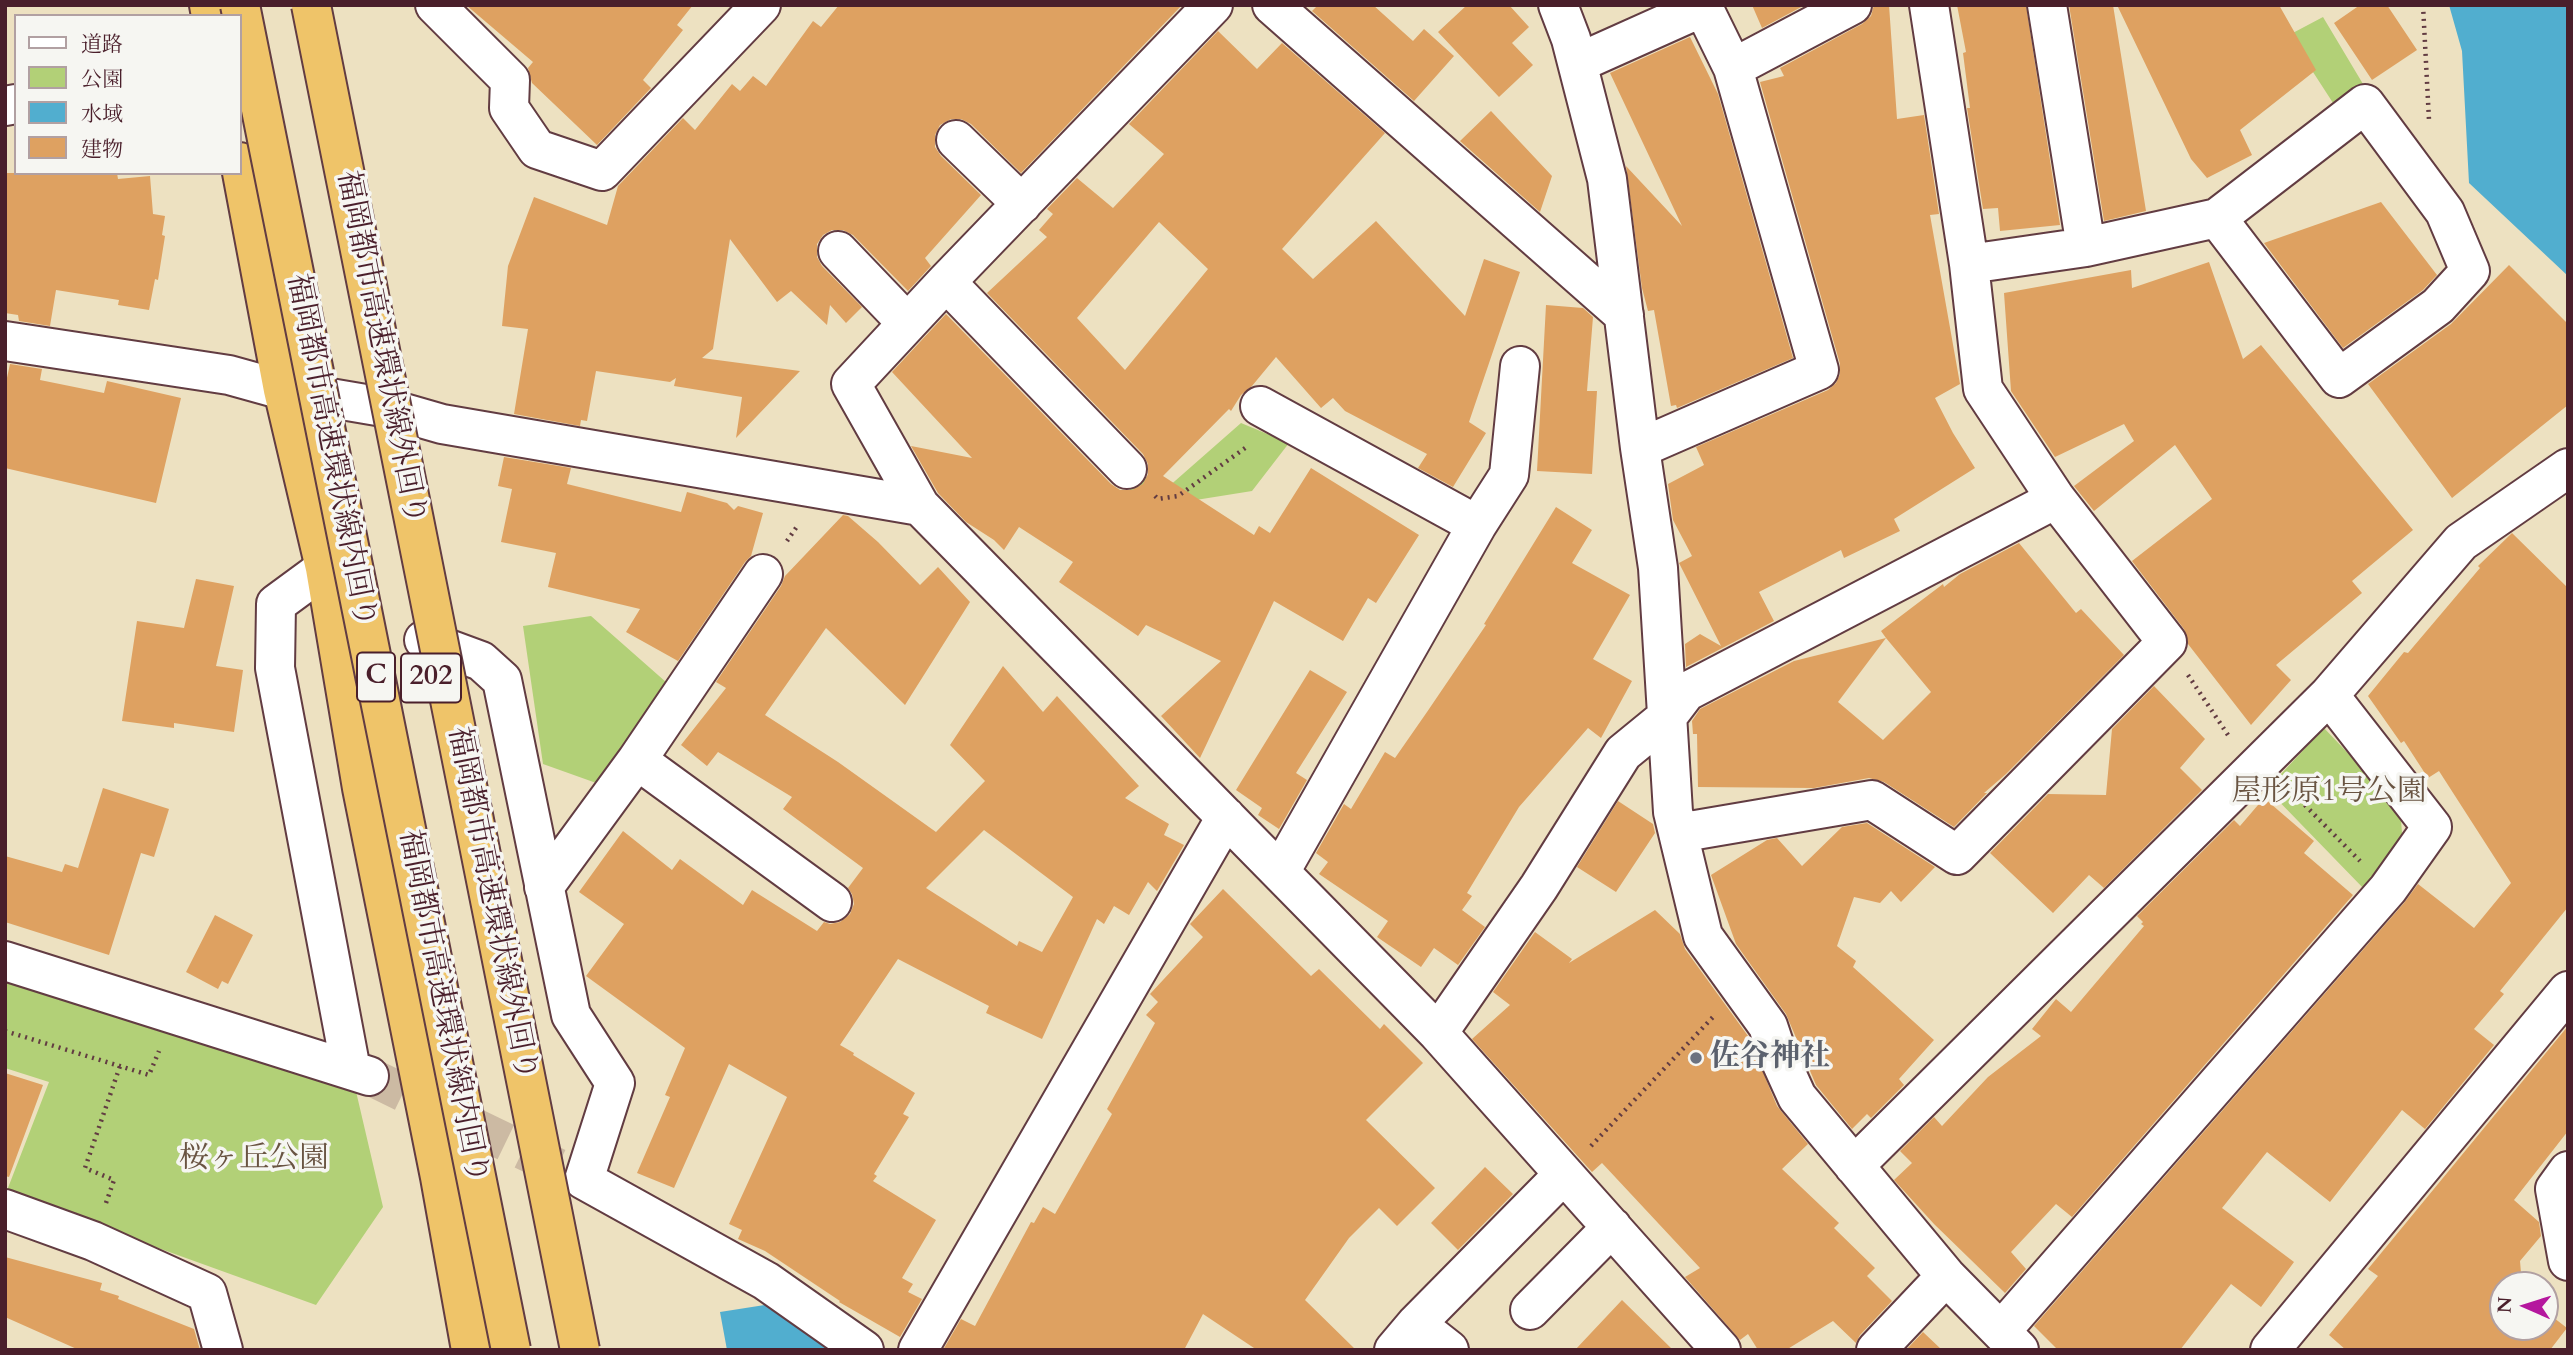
<!DOCTYPE html>
<html>
<head>
<meta charset="utf-8">
<style>
	body { margin:0 }
	#map { position:relative; width:2573px; height:1355px; overflow:hidden; background:#ede1c1; font-family:Cardo,"Noto Serif JP",serif }
	canvas { display:block }
	.frame { position:absolute; inset:0; border:7px solid #4a1f2b; pointer-events:none }
	.legend { position:absolute; left:14px; top:14px; width:228px; height:161px; box-sizing:border-box; background:#f6f6f2; border:2px solid #b1a0a2; margin:0; padding:9px 12px; list-style:none; font-size:21px; color:#4a1f2b }
	.legend li { display:flex; align-items:center; gap:14px; height:35px }
	.legend b { width:35px; border:2px solid #b1a0a2 }
	.north { position:absolute; left:2489px; top:1271px; width:70px; height:70px; box-sizing:border-box; background:#f6f6f2; border:2px solid #b1a0a2; border-radius:50%; rotate:273deg; font-size:19px; font-weight:700; line-height:28px; text-align:center; color:#4a1f2b }
	.north::after { content:''; display:block; margin:auto; width:24px; height:32px; background:#b5179e; clip-path:polygon(50% 0,100% 100%,50% 72%,0 100%) }
</style>
</head>
<body>
<div id="map">
<canvas width="2573" height="1355"></canvas>
<div class="frame"></div>
<ul class="legend">
<li><b style="height:9px;background:#fff"></b>道路</li>
<li><b style="height:19px;background:#b2d077"></b>公園</li>
<li><b style="height:19px;background:#51aecf"></b>水域</li>
<li><b style="height:19px;background:#dea161"></b>建物</li>
</ul>
<div class="north">N</div>
</div>
<script>
const ctx = document.querySelector('canvas').getContext('2d');
ctx.lineJoin = 'round';
function fillPath(path, color) { ctx.fillStyle = color; ctx.fill(path, 'evenodd'); }
function strokePath(path, color, width, dash) { ctx.strokeStyle = color; ctx.lineWidth = width; ctx.lineCap = dash ? 'butt' : 'round'; ctx.setLineDash(dash || []); ctx.stroke(path); }
function label(font, color, halo, rows, align = 'center') {
  ctx.font = font + ' Cardo,"Noto Serif JP",serif'; ctx.lineWidth = 7; ctx.setLineDash([]); ctx.textBaseline = 'middle'; ctx.strokeStyle = halo; ctx.fillStyle = color; for (const [text, x, y, turn = 0] of rows) {
    ctx.save(); ctx.translate(x, y); ctx.rotate((+turn || 0) * Math.PI / 180); ctx.textAlign = isNaN(turn) ? turn : align; if (halo) ctx.strokeText(text, 0, 0); ctx.fillText(text, 0, 0); ctx.restore();
  }
}
fillPath(new Path2D(`
	M2323,17L2363,84L2335,106L2289,35Z
	M1241,423L1289,443L1252,491L1152,507L1118,480L1134,464L1159,490L1167,488Z
	M591,616L675,690L599,784L543,764L523,626Z
	M2324,728L2400,808L2403,845L2365,890L2267,789Z
	M5,961L351,1070L383,1207L316,1305L6,1193L49,1082L5,1068Z`), '#b2d077');
fillPath(new Path2D(`
	M2449,5H2568V276L2469,183L2462,51Z
	M771,1304L841,1350H727L720,1312Z`), '#51aecf');
fillPath(new Path2D(`
	M466,5H693L677,25L683,30L643,80L651,88L597,145L532,83L528,68L533,62Z
	M839,5H1182L1021,173L971,124L961,119H951L940,125L935,135V147L941,156L981,195L925,258L931,266L908,291L853,235L843,230H832L823,235L817,244V257L822,266L862,307L846,323L830,305L827,325L791,291L777,302L730,239L713,349L702,358L800,371L736,438L742,397L674,386L676,378L670,382L596,371L587,421L581,420L580,426L514,414L528,329L502,326L508,266L534,197L607,225L618,186L683,118L695,130L732,84L740,91L753,76L766,86L813,21L821,27Z
	M1318,5H1373L1413,41L1424,29L1454,56L1414,101L1312,11Z
	M1467,5H1509L1529,27L1512,43L1533,65L1499,97L1438,32Z
	M1752,5H1805L1762,28Z
	M1874,5H1889L1897,119L1924,115L1939,214L1930,215L1960,384L1935,398L1953,433L1975,468L1894,519L1900,531L1844,558L1841,550L1759,592L1774,621L1686,667L1685,644L1700,634L1721,646L1679,563L1692,556L1673,520L1668,484L1704,465L1696,447L1828,390L1836,383L1840,374V364L1760,82L1784,76L1780,68L1862,24L1871,16Z
	M1957,5H2026L2060,225L2000,231L1998,208L1983,209L1967,108H1970L1963,53L1966,52Z
	M2069,5H2113L2146,211L2104,221Z
	M2117,5H2279L2316,70L2240,130L2252,155L2207,178L2191,159Z
	M2360,5H2387L2417,50L2372,80L2334,23Z
	M1218,31L1257,69L1282,43L1385,133L1282,249L1313,279L1376,221L1465,316L1484,259L1520,272L1469,422L1486,433L1453,487L1418,468L1427,454L1345,411L1333,398L1321,408L1276,357L1252,386L1241,395L1231,411L1229,409L1163,476L1254,535L1259,526L1270,533L1311,468L1419,535L1376,603L1368,598L1343,641L1274,601L1200,758L1161,716L1221,661L1146,625L1138,636L1059,582L1073,562L1019,527L1004,550L994,540L966,522L938,493L911,446L972,458L892,372L946,314L1111,484L1120,490H1132L1143,484L1148,474V464L1143,454L987,293L1047,237L1039,230L1053,214L1047,209L1077,178L1113,208L1164,154L1129,124ZM1159,222L1208,269L1125,370L1077,318Z
	M1690,37L1718,94L1793,358L1677,408L1676,405L1671,406L1654,310L1648,311L1642,288L1626,166L1682,226L1610,73Z
	M1491,111L1552,176L1540,212L1460,141Z
	M5,173H117L118,179L150,176L153,214L165,216L162,235L165,236L158,280L155,279L149,310L118,305L119,300L56,290L50,326L19,321L18,315L5,313Z
	M2381,202L2437,275L2423,290L2343,348L2264,243Z
	M2209,262L2243,359L2261,345L2413,530L2352,581L2362,593L2276,665L2291,680L2251,725L2188,644L2184,629L2132,561L2212,499L2175,445L2094,511L2074,486L2134,441L2124,424L2055,457L2011,391L2004,293L2131,270L2132,288Z
	M2509,265L2568,324V405L2452,498L2368,384L2451,324Z
	M1546,305L1583,308L1593,317L1587,391H1597L1592,474L1537,471Z
	M10,364L42,369L40,380L104,393L107,381L181,398L156,503L5,468V387Z
	M504,457L571,468L567,484L681,512L687,492L727,503L734,510L738,506L763,513L751,556L745,562L678,661L626,632L640,609L548,587L556,553L501,542L512,489L498,486Z
	M1556,507L1592,530L1572,563L1630,595L1593,659L1632,681L1601,738L1588,728L1519,807L1467,893L1472,896L1462,910L1485,927L1458,965L1434,948L1421,967L1377,937L1388,921L1319,874L1328,862L1316,853L1344,804L1351,809L1385,752L1395,758L1427,712L1486,625L1484,624Z
	M843,515L848,516L878,542L920,585L938,567L970,602L905,705L826,628L765,715L838,762L936,832L985,781L950,745L1003,666L1043,712L1057,696L1139,786L1125,798L1169,824L1164,835L1184,845L1157,891L1148,882L1129,915L1114,906L1104,924L1097,919L1042,1039L986,1013L989,1006L898,959L840,1045L854,1053L853,1055L915,1093L903,1114L909,1117L874,1174L877,1176L873,1181L936,1220L902,1278L913,1284L908,1292L922,1299L900,1337L839,1302L840,1301L765,1251L738,1239L742,1230L729,1224L787,1097L729,1064L674,1188L637,1173L670,1097L665,1095L685,1048L586,976L624,924L579,892L623,831L672,870L680,859L743,905L752,890L817,931L824,922L830,924L840,922L850,914L854,904L852,894L848,888L863,868L783,809L792,797L718,752L707,766L681,745L726,688L716,682L781,586L785,576ZM984,830L1073,897L1042,952L1019,941L1017,946L926,888Z
	M2512,533L2568,588V907L2500,991L2504,994L2474,1029L2494,1045L2425,1129L2402,1110L2330,1202L2267,1152L2222,1208L2294,1262L2261,1307L2231,1284L2180,1350H2058L2034,1326L2404,903L2418,884L2474,928L2511,883L2439,771L2428,778L2404,741L2401,743L2368,696L2404,652L2408,653L2480,568L2478,566Z
	M2019,543L2076,613L2081,609L2124,655L2006,774L1984,793H1987L1954,827L1884,782L1869,778L1814,788L1698,787L1697,734H1693L1692,721L1700,709L1794,661L1886,638L1881,631L1943,584L1944,587L1960,574ZM1886,638L1931,692L1883,740L1838,702Z
	M196,579L234,586L216,666L243,670L234,732L174,723V728L122,721L137,621L184,628Z
	M1310,670L1347,692L1296,773L1307,780L1279,829L1258,815L1262,808L1236,790Z
	M2154,686L2205,739L2180,768L2202,790L2104,888L2089,875L2053,913L1990,853L2048,794L2106,795L2112,729Z
	M103,788L169,809L154,857L141,853L109,955L5,922V856L62,872L65,864L78,868Z
	M2264,798L2314,841L2304,853L2353,895L2072,1217L2056,1204L2011,1252L2026,1269L2005,1293L1934,1224L1894,1180L1912,1163L1900,1151L1934,1117L1942,1126L1988,1077L2041,1036L2032,1029L2056,999L2071,1012L2144,926L2141,924L2143,922L2137,916L2234,820L2240,826Z
	M1618,801L1653,824L1655,833L1616,892L1577,867Z
	M1867,823L1935,867L1901,902L1891,891L1880,903L1854,897L1837,946L1856,961L1853,967L1934,1040L1899,1079L1904,1085L1871,1118L1867,1114L1852,1129L1816,1085L1786,1014L1736,944L1711,875L1767,840L1777,838L1802,866L1842,827Z
	M1223,889L1311,976L1319,969L1380,1029L1384,1024L1423,1063L1366,1120L1435,1188L1397,1226L1379,1208L1349,1238L1305,1300L1356,1350H1257L1203,1314L1184,1350H943L961,1319L975,1326L1031,1222L1034,1223L1043,1207L1055,1214L1112,1114L1107,1109L1155,1023L1146,1015L1158,1002L1150,994L1203,937L1190,924Z
	M1655,910L1680,934L1685,949L1748,1036L1777,1106L1808,1144L1782,1169L1839,1223L1834,1228L1875,1268L1867,1276L1892,1301L1860,1335L1856,1343L1833,1321L1786,1350H1758L1748,1334L1740,1340L1685,1277L1700,1268L1602,1163L1592,1172L1472,1039L1510,1005L1493,992L1535,932L1572,959L1569,963Z
	M215,915L253,935L228,984L222,981L218,989L186,972Z
	M2568,1026V1131L2514,1200L2539,1222L2541,1236L2520,1261L2522,1285H2503V1327H2545V1311L2567,1328L2550,1350H2346L2329,1335L2378,1276L2368,1269Z
	M5,1073L43,1085L9,1177L5,1176Z
	M1485,1167L1513,1194L1458,1250L1431,1223Z
	M5,1257L102,1283L100,1290L119,1296L118,1299L194,1329L200,1350H79L5,1317Z
	M1622,1300L1673,1350H1575Z
	M1923,1332L1942,1350H1906Z`), '#dea161');
strokePath(new Path2D(`
	M369,1076L584,1180`), '#ccbaa3', 38, [38, 19]);
const minor = new Path2D(`
	M435,5L510,80L509,108L537,149L602,171L761,5
	M1272,5L1624,315
	M1558,5L1571,39L1607,179L1640,448L1658,568L1673,812L1703,936L1768,1026L1777,1053L1797,1097L1946,1276L2019,1350
	M1578,63L1703,7L1733,68
	M5,106L16,104
	M956,140L1022,204
	M2086,247L2217,218L2339,378L2438,306L2470,271L2445,212L2365,104L2217,218
	M838,251L907,323
	M1969,264L2086,247L2047,5
	M946,282L1127,469
	M5,341L229,375L283,390L383,407L442,424L920,506L851,384L946,282L1213,5
	M1260,406L1477,525L1280,872
	M1640,448L1819,370L1733,68L1852,5
	M920,506L1438,1033
	M1477,525L1509,475L1520,366
	M325,568L276,604L275,668L351,1070
	M424,640L481,661L502,680L571,1015L615,1083L584,1180L766,1281L864,1350
	M637,760L763,574
	M1678,833L1872,800L1957,855L2167,642L2056,499L1983,389L1969,264L1929,5
	M544,887L637,760L832,902
	M5,961L369,1076
	M1854,1166L2329,695L2461,542L2568,468
	M2568,1171L2555,1189L2568,1261
	M5,1209L93,1241L207,1293L223,1350
	M1530,1310L1612,1227
	M1416,1324L1449,1350
	M2001,1331L2388,889L2432,827L2329,695
	M918,1350L1226,817
	M1394,1350L1416,1324L1564,1174
	M1721,1350L1438,1033L1539,887L1623,753L1667,717L1686,692L2056,499
	M1876,1350L1946,1276
	M2270,1350L2568,991`);
const highway = new Path2D(`
	M209,5L211,16
	M240,162L283,390L325,568L362,788L440,1177L471,1350`);
strokePath(minor, '#623c42', 42);
strokePath(highway, '#623c42', 42);
strokePath(new Path2D(`
	M2423,5L2429,120
	M1155,496L1158,499L1178,496L1248,446
	M787,541L798,525
	M2188,675L2230,738
	M2290,790L2360,861
	M5,1031L149,1075L159,1051
	M1591,1146L1713,1017
	M106,1203L114,1180L85,1168L120,1066`), '#623c42', 4.5, [2, 5]);
strokePath(minor, '#fff', 38);
strokePath(highway, '#efc469', 38);
const highwayBridge = new Path2D(`
	M240,5L511,1350
	M311,5L580,1350`);
strokePath(highwayBridge, '#623c42', 42, []);
strokePath(highwayBridge, '#efc469', 38);
for (const [x, y, r, color] of [
	[1696,1058,7,"#6b7280"]
]) { const dot = new Path2D(); dot.arc(x, y, r, 0, 2 * Math.PI); ctx.fillStyle = color; ctx.fill(dot); strokePath(dot, '#f6f6f2', 2.5); }
for (const [x, y, w] of [
	[376,677,38],
	[431,678,60]
]) { const box = new Path2D(); box.roundRect(x - w / 2, y - 24.5, w, 49, 5); ctx.fillStyle = '#f6f6f2'; ctx.fill(box); strokePath(box, '#4a1f2b', 2); }
label('bold 28px', '#4a1f2b', null, [
	["C",376,677],
	["202",431,678]
]);
label('30px', '#4a1f2b', '#f6f6f2', [
	["福岡都市高速環状線外回り",380,348,79],
	["福岡都市高速環状線内回り",330,451,79],
	["福岡都市高速環状線外回り",491,904,79],
	["福岡都市高速環状線内回り",442,1007,79]
]);
label('30px', '#695442', '#f6f6f2', [
	["屋形原1号公園",2329,793],
	["桜ヶ丘公園",254,1160]
]);
label('bold 30px', '#5b616d', '#f6f6f2', [
	["佐谷神社",1710,1058]
], 'left');
</script>
</body>
</html>
